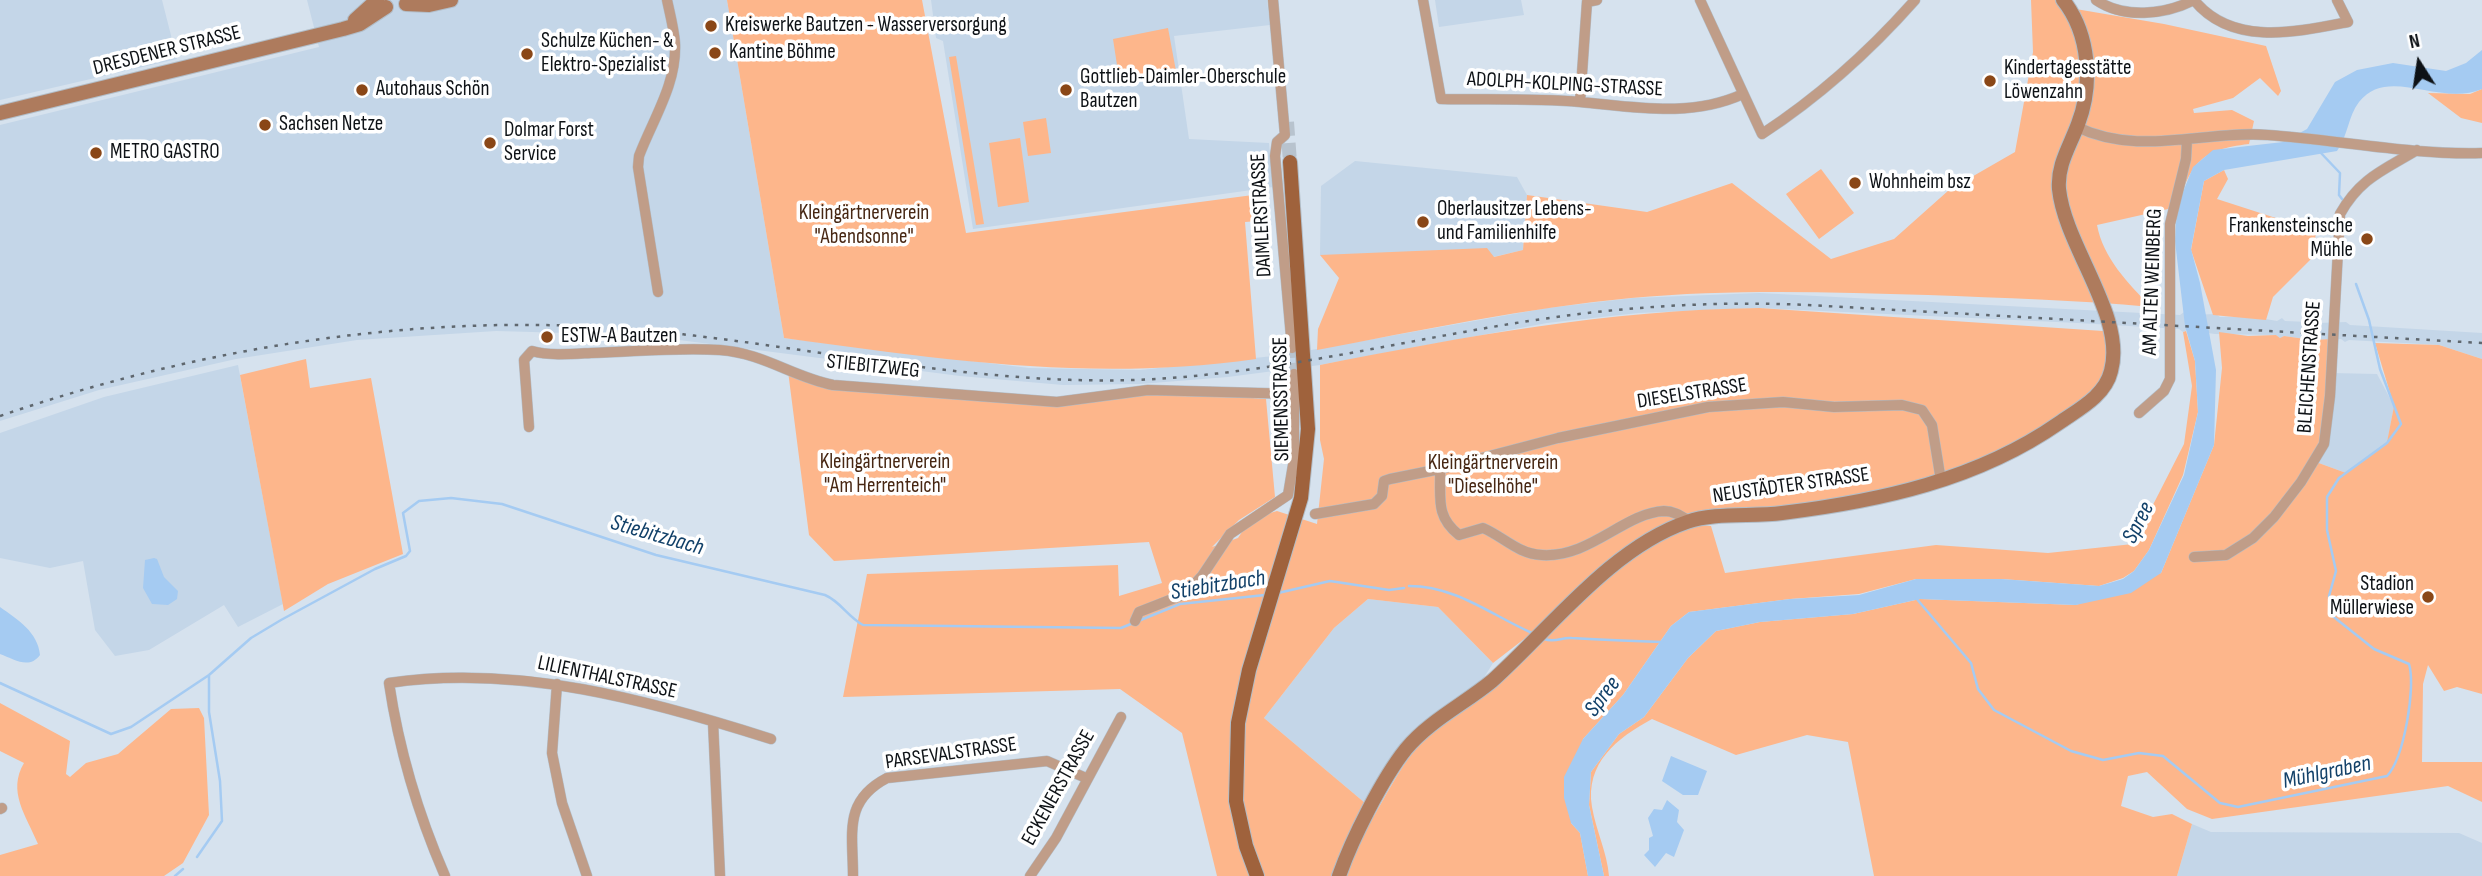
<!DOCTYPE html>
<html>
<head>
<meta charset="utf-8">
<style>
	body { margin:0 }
	#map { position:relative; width:2482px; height:876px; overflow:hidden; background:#d6e2ee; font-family:"Sofia Sans Condensed",sans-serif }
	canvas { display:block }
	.north { position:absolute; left:2384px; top:28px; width:70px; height:70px; -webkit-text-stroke:5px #fff; paint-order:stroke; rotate:348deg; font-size:19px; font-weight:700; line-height:28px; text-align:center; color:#0e1216 }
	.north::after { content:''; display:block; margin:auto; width:24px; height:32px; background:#0e1216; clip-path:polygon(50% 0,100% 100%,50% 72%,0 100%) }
</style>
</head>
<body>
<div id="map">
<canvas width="2482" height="876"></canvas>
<div class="north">N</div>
</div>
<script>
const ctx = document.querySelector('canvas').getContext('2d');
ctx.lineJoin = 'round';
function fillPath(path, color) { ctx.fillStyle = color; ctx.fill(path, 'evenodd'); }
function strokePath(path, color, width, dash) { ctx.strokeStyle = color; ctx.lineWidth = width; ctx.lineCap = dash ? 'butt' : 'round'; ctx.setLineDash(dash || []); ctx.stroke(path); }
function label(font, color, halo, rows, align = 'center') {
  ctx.font = font + ' "Sofia Sans Condensed",sans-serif'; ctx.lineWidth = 7; ctx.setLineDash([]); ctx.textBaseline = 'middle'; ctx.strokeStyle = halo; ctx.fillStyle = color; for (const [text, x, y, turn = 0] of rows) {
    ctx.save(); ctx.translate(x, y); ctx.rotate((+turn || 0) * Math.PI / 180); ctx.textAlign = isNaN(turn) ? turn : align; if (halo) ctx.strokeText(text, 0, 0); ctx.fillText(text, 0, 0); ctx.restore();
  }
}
fillPath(new Path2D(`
	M0,0H162L177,59L0,100Z
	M307,0H727L784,338L1029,368L1140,370L1283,355L1547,308L1633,298L1759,293L2180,315L2184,312L2188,315L2216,314L2220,317L2249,316L2277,321L2282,318L2285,321L2309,322L2314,320L2318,323L2346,322L2350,325L2482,333V359L2439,345L2349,340L2345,342L2341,339L2312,340L2284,336L2280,338L2276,335L2215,334L2187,330L2183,332L2179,329L2078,323L1759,308L1638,313L1547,323L1320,365L1228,377L1140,384L1063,385L960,376L640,335L496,331L357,340L236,359L99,390L0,421V125L319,47Z
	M931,0H1267L1270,25L1174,36L1189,139L1269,143L1273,187L973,229L943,41L936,38Z
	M1435,0H1521L1524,15L1439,27Z
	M1355,161L1517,177L1527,195L1523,250L1493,257L1320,255L1321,186Z
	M238,365L283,604L238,627L224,605L149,650L115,656L95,630L83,561L50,568L0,558V433L104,397Z
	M2331,373L2377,374L2394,406L2387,443L2346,473L2316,462Z
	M1368,599L1438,607L1493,663L1480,684L1413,735L1365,803L1264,718L1334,628Z
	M2192,824L2211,832L2459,833L2482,843V876H2177Z`), '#c4d6e8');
fillPath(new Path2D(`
	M727,0H922L966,233L1268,193L1270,220L1245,222L1256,359C1091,382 946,360 784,338Z
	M2031,0H2057L2064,7L2164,24L2266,46L2281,91L2278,96L2260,78L2233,98L2193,109L2194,113L2232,110L2254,121L2249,144C2200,150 2192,162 2177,207L2097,225C2103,258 2128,283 2151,307C2077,300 2003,298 1928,295C1829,292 1730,289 1631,298C1526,308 1422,330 1317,350L1318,329L1339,278L1320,255L1487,248L1494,257L1523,250L1527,195L1647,212L1732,183L1831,259L1894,239L1949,190L2015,152L2033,52Z
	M1168,28L1176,71L1119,78L1113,39Z
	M956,56L984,224L976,225L949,57Z
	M2482,89V123L2461,118L2428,93L2470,94Z
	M1046,118L1051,153L1028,156L1023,122Z
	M1020,138L1029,202L998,207L989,143Z
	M1821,169L1854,213L1819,239L1786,194Z
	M2224,170L2228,179L2217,199L2316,231L2313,257L2273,297L2266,320L2213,315L2191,250L2204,181Z
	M1759,308L2103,331L2108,351L2106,375L2095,391L2037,432L1954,474L1811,505L1677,521L1493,663L1438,607L1368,599L1334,628L1264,718L1365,803L1374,816C1386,795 1398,772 1413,752C1430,731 1455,719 1475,702C1525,660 1645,515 1711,526L1725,573L1936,545L2048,553L2133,544L2184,444L2192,386L2183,332L2186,331L2195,361L2198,412L2183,475L2149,550L2134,571L2123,578L2099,586L2001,579H1916L1859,594L1790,599L1689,612L1671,626L1623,695L1583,739L1571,823L1580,833L1588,876H1217L1182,733L1120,689L843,697L867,574L1118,565L1119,596L1162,583L1149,542L834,561L809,535L788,371L816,383L1014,402L1173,392L1266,399L1275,497L1239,520L1212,547L1238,538L1246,526L1260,516L1277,511L1317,524L1324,459L1320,440V365C1468,336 1607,310 1759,308Z
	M2219,332L2248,336L2276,335L2280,338L2284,336L2312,340L2332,339L2330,396L2316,462L2346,473L2387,442L2394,406L2375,343L2439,345L2482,359V694L2457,687L2444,691L2428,665L2423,684L2422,762H2482V802L2448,786L2212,819L2187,809L2147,772L2128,776L2121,806L2153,817L2172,814L2192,824L2177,876H1874L1848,742L1807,735L1736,755L1652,719C1617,738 1585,763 1592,807C1596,831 1607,852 1609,876H1604L1589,805L1591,772L1619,734L1644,717L1688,658L1716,631L1760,622L1853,614L1920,599L2076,605L2161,573L2214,445L2222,368Z
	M306,359L310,388L371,378L403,554L328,584L284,611L240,375Z
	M0,703L70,741L66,774L70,777L86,763L118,754L171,709L199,708L204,718L209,815L183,863L164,876H0V855L38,844C26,815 7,792 24,763L0,751Z`), '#fdb68b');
fillPath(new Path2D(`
	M2482,50V89C2439,107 2388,65 2359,102C2348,116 2348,136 2337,151L2224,170L2204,181L2191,249L2200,283L2216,370L2214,445L2161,573L2131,593L2076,605L1920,599L1853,614L1760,622L1716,631L1688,658L1644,717L1619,734L1591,772L1589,805L1604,876H1588L1580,833L1571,823L1564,798V777L1583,739L1623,695L1671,626L1689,612L1790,599L1859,595L1916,579H2001L2099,586L2123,579L2134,571L2149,550L2184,475L2198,412L2195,361L2185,326L2175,241L2177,207L2193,167L2213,150L2283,142L2307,129L2335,82L2357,70L2393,63L2446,71L2466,63Z
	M154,558L157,559L164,577L178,591L177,599L168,605L152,604L143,588L145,560Z
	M0,607C18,620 38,632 40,655C29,670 14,659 0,654Z
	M1671,756L1707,771L1698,795H1683L1662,781Z
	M1667,800L1679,810L1677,822L1684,830L1674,857L1666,853L1655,867L1644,855L1649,850V838L1653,836L1648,818L1654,809L1662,810Z`), '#a5cbf2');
strokePath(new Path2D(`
	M2320,152L2340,173L2339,195L2342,199
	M1409,586C1456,586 1491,615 1532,633
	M1278,593L1330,581L1389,590L1404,588
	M1916,598L1971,663L1978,689L1994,710L2071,751L2103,760L2139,753L2163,756L2220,803L2238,807L2387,776C2404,758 2416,687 2409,664L2374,649L2330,614L2329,596L2336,571L2327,530V497L2339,478L2387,443L2401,424L2380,369L2369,320L2356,284
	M1544,639C1556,643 1561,637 1572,638C1602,640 1631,641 1662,642
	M0,683L111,734L131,727L209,675L251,638L281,620L375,569L406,556L410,551L403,513L419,501L451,498L502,504L656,555L825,595C841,602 847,616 863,625L1121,628L1180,604L1265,595
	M197,857L222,821L220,781L209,712V676
	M175,876L183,869`), '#a5cbf2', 2.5);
strokePath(new Path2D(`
	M1292,348L1294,374`), '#b8c3ce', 10, [10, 5]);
strokePath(new Path2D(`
	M1287,122L1290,162`), '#b8c3ce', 14, [14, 7]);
const street = new Path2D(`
	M1273,0L1285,135L1277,142L1275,156L1292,348
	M1423,0L1441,99C1487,100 1534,98 1580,102C1636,107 1690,118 1743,94
	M1700,0L1762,134C1820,96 1869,52 1915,0
	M2096,0C2124,19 2164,15 2194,0
	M2194,0C2232,47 2297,32 2348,22L2337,0
	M1580,102L1587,2L1597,0
	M2077,127C2139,157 2203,130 2268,135C2339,140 2410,155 2482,153
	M658,292L638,167L639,156C653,119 677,84 675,43C674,29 670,14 667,0
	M2139,413L2164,391L2170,379V224L2186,159L2187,140
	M529,427L524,360L532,351C550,356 572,354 591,353C634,352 677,347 720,350C763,353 793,377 833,385L1057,402L1148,390L1295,394
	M1440,469C1441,498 1435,516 1459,535L1483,528C1504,537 1518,554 1542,555C1590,558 1624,513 1664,511C1674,511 1681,516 1689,521
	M1315,514L1374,504L1382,496L1384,481L1390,479L1440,469L1558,438L1708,407L1783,402L1834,407L1902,405L1922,410L1932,425L1941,481
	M2194,557L2226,555L2253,538L2274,517L2301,482L2324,444L2330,396L2340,214C2360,178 2384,170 2417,150
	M1135,621L1139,612L1185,594L1202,576L1230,534L1288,495L1294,459V374
	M557,684L552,753L562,803L587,876
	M713,722L720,876
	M0,809L2,808
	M445,876C418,814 399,750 389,683C518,664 649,700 771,739
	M853,876C853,833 843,801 887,778L1047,761L1086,778
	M1030,876L1056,838L1121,717`);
const secondary = new Path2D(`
	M406,4L429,5L451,0
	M355,20L377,0
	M0,113L343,29L360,24L386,7
	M1339,876C1352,839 1382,779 1406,749C1429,721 1464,704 1492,681C1550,629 1611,548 1687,522C1715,512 1752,517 1782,513C1880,501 1977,480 2059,423C2079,409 2105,396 2111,371C2126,316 2065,247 2059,189C2057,165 2070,146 2078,124C2093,85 2090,34 2063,0`);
const primary = new Path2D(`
	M1257,876L1246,846L1236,801L1238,723L1249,670L1301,498L1308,429L1290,162`);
strokePath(street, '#b2bdc7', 11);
strokePath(secondary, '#b2bdc7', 16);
strokePath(primary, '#b2bdc7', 16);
strokePath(street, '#c09d88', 10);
strokePath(secondary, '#ae7b5d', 14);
strokePath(primary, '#9f623c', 14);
strokePath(new Path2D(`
	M0,416C204,346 426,311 641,330C806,345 969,385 1134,380C1272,375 1406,339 1542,319C1630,306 1719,301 1808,305L2482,343`), '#5f676e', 2.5, [3.5, 7]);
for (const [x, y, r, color] of [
	[711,26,7,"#8a4717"],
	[715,53,7,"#8a4717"],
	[527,54,7,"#8a4717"],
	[1990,81,7,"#8a4717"],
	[362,90,7,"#8a4717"],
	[1066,90,7,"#8a4717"],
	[265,125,7,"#8a4717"],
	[490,143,7,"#8a4717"],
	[96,153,7,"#8a4717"],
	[1855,183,7,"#8a4717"],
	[1423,222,7,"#8a4717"],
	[2367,239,7,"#8a4717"],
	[547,337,7,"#8a4717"],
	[2428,597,7,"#8a4717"]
]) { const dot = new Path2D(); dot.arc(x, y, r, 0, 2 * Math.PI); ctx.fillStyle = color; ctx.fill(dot); strokePath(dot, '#fff', 2.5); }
label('21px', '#0e1216', '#fff', [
	["Kreiswerke Bautzen - Wasserversorgung",725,26],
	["Schulze Küchen- &",541,42],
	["Elektro-Spezialist",541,66],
	["Kantine Böhme",729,53],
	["Kindertagesstätte",2004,69],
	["Löwenzahn",2004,93],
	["Gottlieb-Daimler-Oberschule",1080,78],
	["Bautzen",1080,102],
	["Autohaus Schön",376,90],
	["Sachsen Netze",279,125],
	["Dolmar Forst",504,131],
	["Service",504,155],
	["METRO GASTRO",110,153],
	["Wohnheim bsz",1869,183],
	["Oberlausitzer Lebens-",1437,210],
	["und Familienhilfe",1437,234],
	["Frankensteinsche",2353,227,"right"],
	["Mühle",2353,251,"right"],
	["ESTW-A Bautzen",561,337],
	["Stadion",2414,585,"right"],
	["Müllerwiese",2414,609,"right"]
], 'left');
label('21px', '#0e1216', '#fff', [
	["DRESDENER STRASSE",167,51,-14],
	["ADOLPH-KOLPING-STRASSE",1565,85,3],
	["DAIMLERSTRASSE",1262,215,-93],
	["AM ALTEN WEINBERG",2153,282,-88],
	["STIEBITZWEG",873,367,6],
	["BLEICHENSTRASSE",2310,367,-86],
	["DIESELSTRASSE",1692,394,-9],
	["SIEMENSSTRASSE",1282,399,-91],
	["NEUSTÄDTER STRASSE",1791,486,-8],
	["LILIENTHALSTRASSE",607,678,12],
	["PARSEVALSTRASSE",951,754,-8],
	["ECKENERSTRASSE",1059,788,-61]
]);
label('21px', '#472713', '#fff', [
	["Kleingärtnerverein",864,214],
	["\"Abendsonne\"",864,238],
	["Kleingärtnerverein",885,463],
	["\"Am Herrenteich\"",885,487],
	["Kleingärtnerverein",1493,464],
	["\"Dieselhöhe\"",1493,488]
]);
label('italic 23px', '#124169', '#fff', [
	["Spree",2139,523,-63],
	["Stiebitzbach",657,536,16],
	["Stiebitzbach",1218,586,-9],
	["Spree",1603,697,-53],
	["Mühlgraben",2327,773,-12]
]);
</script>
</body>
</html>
